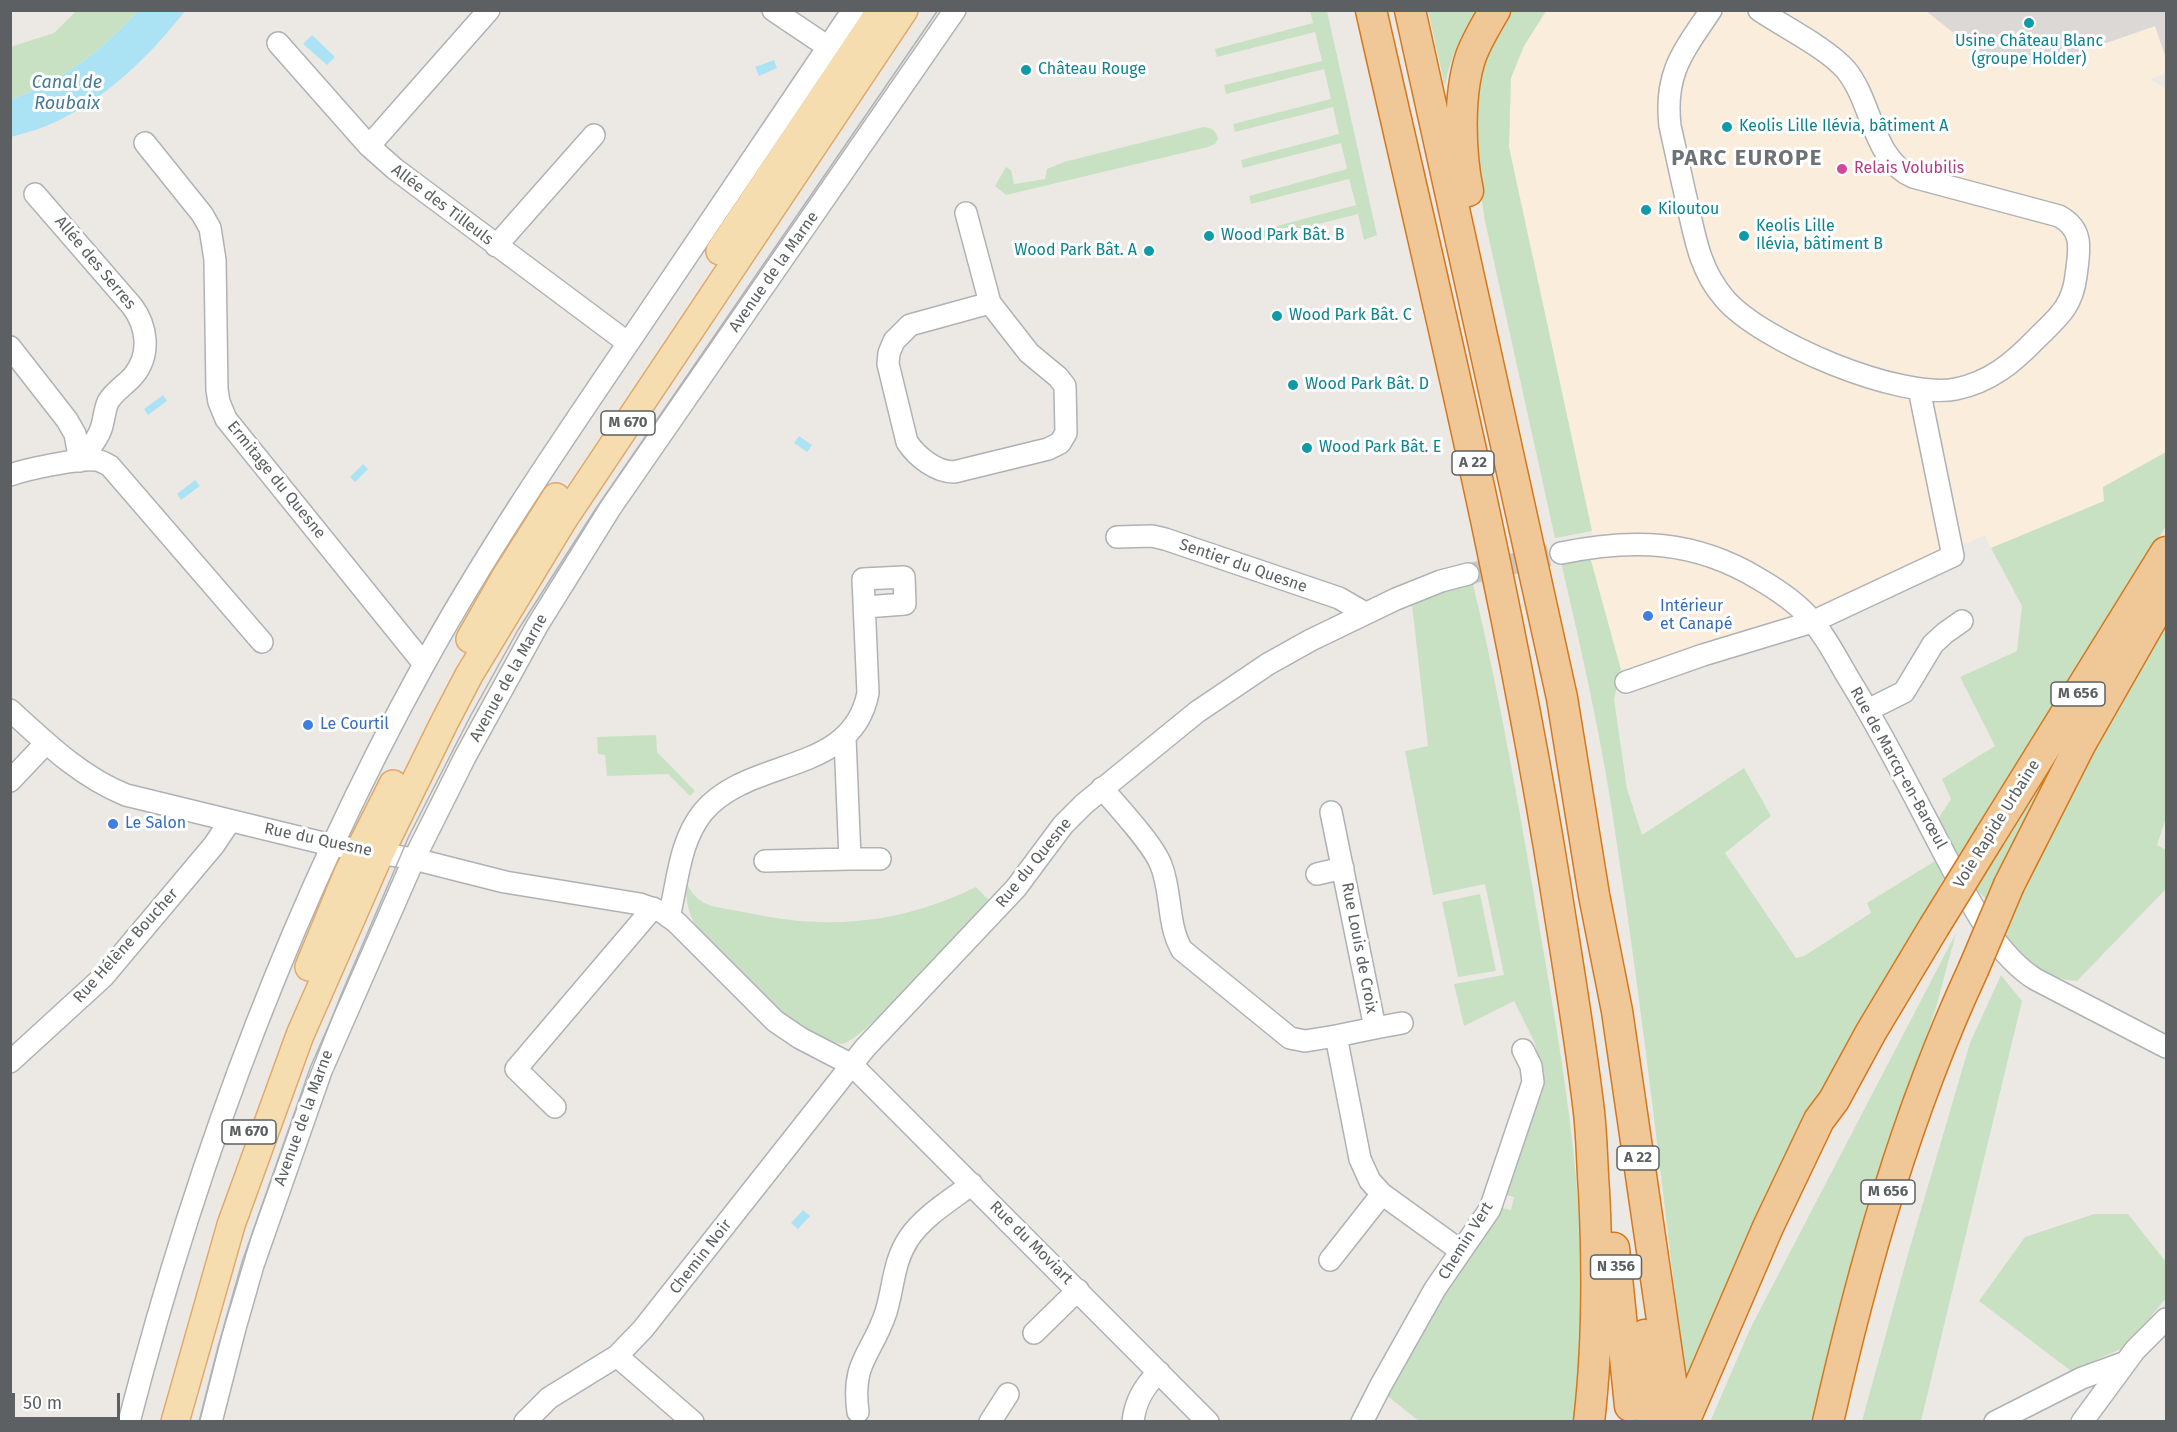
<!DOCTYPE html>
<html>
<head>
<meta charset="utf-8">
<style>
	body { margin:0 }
	#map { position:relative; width:2177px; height:1432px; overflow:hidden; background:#ece9e4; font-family:"Fira Sans",sans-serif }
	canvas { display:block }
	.frame { position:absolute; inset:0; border:12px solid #5c6062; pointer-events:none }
	.scale { position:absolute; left:12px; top:1393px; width:108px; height:27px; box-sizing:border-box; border:3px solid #5c6062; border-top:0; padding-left:8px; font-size:18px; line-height:21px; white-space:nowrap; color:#5c6062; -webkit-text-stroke:4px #fff; paint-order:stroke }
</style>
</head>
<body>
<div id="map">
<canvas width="2177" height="1432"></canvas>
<div class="frame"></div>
<div class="scale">50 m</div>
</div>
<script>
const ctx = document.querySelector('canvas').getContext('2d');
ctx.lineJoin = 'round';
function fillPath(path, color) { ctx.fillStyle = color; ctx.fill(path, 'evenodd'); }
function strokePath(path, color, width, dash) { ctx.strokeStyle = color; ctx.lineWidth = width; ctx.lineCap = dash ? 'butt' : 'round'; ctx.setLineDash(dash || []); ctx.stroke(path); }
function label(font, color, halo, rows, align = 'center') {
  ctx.font = font + ' "Fira Sans",sans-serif'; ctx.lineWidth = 6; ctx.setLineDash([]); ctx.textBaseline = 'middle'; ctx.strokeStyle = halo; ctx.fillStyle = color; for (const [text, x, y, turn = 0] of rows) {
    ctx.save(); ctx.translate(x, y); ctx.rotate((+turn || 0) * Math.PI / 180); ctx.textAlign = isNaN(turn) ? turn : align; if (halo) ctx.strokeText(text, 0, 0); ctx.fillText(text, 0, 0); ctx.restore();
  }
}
fillPath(new Path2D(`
	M1546,11H1926L1974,49L2025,65L2050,63L2155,26L2166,58V73L2150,79L2166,89V452L2103,487L2104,501L1991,548L1985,535L1792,622L1621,670L1590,557L1592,531L1509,147L1511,78L1524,46Z`), '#faeddb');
fillPath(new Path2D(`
	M1926,11H2166V58L2155,26L2049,63L2025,65L2001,61L1974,49Z`), '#dbd8d6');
fillPath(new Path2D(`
	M76,11H138C103,49 61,83 11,99L10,47L54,33Z
	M1310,11H1327L1377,235L1364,240L1358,214L1259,239L1258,231L1356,205L1349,179L1251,204L1249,196L1347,169L1341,143L1243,168L1241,160L1339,134L1333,107L1235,132L1233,124L1331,99L1324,69L1226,94L1224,85L1322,61L1315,32L1217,57L1215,49L1313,23Z
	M1428,11H1476C1461,34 1450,58 1445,86Z
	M1510,11H1546L1524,46L1511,78L1509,147L1592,531L1555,538L1485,221L1474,151L1479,65Z
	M1204,127C1212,128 1216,130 1218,139L1215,144L1208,147L1006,195L995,186L1006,167L1011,170L1014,184L1045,179L1047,169L1064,162Z
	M2166,452V526L2052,712L1956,859L1938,819L1951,799L1942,779L1995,746L1960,677L2017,651L2022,606L1991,548L2104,501L2103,487Z
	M1590,557L1621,670L1614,699L1627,789L1642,835L1744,768L1771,816L1725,853L1796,958L1804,956L1871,913L1867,903L1935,861L1945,876L1835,1068L1686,1386C1664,1203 1644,1020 1616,838C1603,745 1582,653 1561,562Z
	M1472,580C1500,695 1520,813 1540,931C1564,1070 1589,1212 1579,1354C1577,1376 1576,1399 1573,1421H1419L1386,1395L1454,1274L1497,1207L1511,1210L1514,1197L1502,1194L1540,1090L1535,1043L1514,1001L1464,1026L1454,984L1504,975L1485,884L1433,895L1405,751L1428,746L1412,605Z
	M2166,618V818L2157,845L2166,850V889L2077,981C2044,979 2027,960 2004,938C2050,827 2108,722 2166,618Z
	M2083,704L1991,903L1972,886Z
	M656,735L657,752L695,791L690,796L668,774L607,776L605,755L598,754L597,737Z
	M687,884C693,896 699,901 711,906C747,912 784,922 820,922C875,924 927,911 976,887L990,901C967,925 866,1040 842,1044C800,1038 754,986 726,957C717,947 704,938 697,927C688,914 685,899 687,884Z
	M1480,894L1496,971L1458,977L1442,902Z
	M1956,933L1937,1004L1855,1262L1818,1421L1710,1422L1751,1327Z
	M2001,975L2022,1001L1921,1421H1862L1908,1254L1970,1043Z
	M2094,1214H2128L2166,1262V1298L2126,1347L2071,1371L1979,1301L2025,1237Z`), '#c9e1c3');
fillPath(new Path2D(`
	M138,11H185C148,58 106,99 51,124C38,130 24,133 11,137V99C61,83 103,49 138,11Z
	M312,35L335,57L327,65L303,44Z
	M774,60L777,68L759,76L755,67Z
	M163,395L167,401L148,415L144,409Z
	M799,436L812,445L807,452L794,443Z
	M363,464L368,469L355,482L350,477Z
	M195,480L200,486L181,500L177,494Z
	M803,1210L810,1216L798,1229L791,1223Z`), '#abe3f5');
strokePath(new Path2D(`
	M1468,574L1561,553`), '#c8c7c4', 21, [21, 10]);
const minor = new Path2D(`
	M773,10L828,47
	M1711,10C1683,52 1664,73 1670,126C1676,152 1681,177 1687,202C1695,238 1700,270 1724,298C1761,342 1900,400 1956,389C1990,382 2013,363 2036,339C2057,318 2072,308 2076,276C2079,251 2085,230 2059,216L1913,177C1872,159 1873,103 1846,70C1827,48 1784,27 1759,10
	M278,43L369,146L395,169L628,343
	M145,143L202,214L210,228L215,260L217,390L219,402L226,419L424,664
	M369,146L489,10
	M35,194L132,306C147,326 151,354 134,375C126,385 114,391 108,402C104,411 104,421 101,429C97,441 87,451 80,461
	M966,213L990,303L1029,353L1058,377L1065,386L1066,433L1060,443L1048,449L954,472C936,472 917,457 907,442L888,364L889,353L894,341L910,325L990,303
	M496,246L594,135
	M10,347L67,420L75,434L80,461
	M10,475C27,469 80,458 96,460C101,461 105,463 110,466L262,642
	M1117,537L1152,536L1165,539L1339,598L1365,613
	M1561,553C1633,538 1695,540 1759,579C1776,589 1793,600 1806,614C1824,633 1836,657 1849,679C1884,736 1914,796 1945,855C1967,896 1994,953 2035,979L2166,1047
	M1626,682L1703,655L1812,622L1953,556L1919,389
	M10,710C46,743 81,777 126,795L331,845L414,859L505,882L640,904L662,912L676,922L775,1021L800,1038L852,1065L1208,1422
	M1868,710L1904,692L1933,644L1945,633L1962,621
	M845,738L850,859H880
	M10,781L46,743
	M1102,788C1118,807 1153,844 1161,865C1172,892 1167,925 1182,950L1290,1038L1305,1041L1336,1036L1360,1159L1370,1181L1382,1194L1330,1260
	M1331,812L1375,1028L1336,1036
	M765,861L850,859
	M1317,874L1343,868
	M669,917C678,881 679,842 703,812C750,756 852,776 868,693L863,579L904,577L905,604L865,607
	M1375,1028L1402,1023
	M10,1062L103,977L214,845L230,821
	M555,1107L516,1069L653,908
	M1382,1194L1461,1251
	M1034,1333L1078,1290
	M617,1356L693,1422
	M858,1412C851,1361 872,1355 886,1312C894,1286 893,1262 909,1238C925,1215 951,1200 972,1184
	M129,1422C197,1159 291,906 422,668C485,553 559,445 633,336C706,228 779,119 853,10
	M211,1422L235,1328L253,1265L321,1071L414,859L465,757L537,626L611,507L955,10
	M525,1422L549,1398L617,1356L643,1329L865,1048L1016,888L1063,825L1084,804L1197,712L1268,664L1311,640L1396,599L1441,581L1468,574
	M990,1422L1008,1394
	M1133,1422C1135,1401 1144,1386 1159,1372
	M1362,1422L1381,1385L1435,1289L1490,1209L1533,1082L1531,1066L1523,1050
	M1995,1422L2082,1378L2126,1362
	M2082,1422L2135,1350L2166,1319`);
const major = new Path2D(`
	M720,251L881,10
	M470,639L506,576L556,497
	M309,967L348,873L393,784
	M175,1422L231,1225L300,1035L380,853L444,723L469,675L563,520L904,10`);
const highway = new Path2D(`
	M1371,10C1437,301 1508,591 1555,884C1567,960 1580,1036 1589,1112C1592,1139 1592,1165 1594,1191C1598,1269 1598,1345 1589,1422
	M1410,10L1562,698L1594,895L1617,1011L1677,1422
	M1468,191C1460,153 1458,94 1471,56C1477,40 1486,25 1495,10
	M1990,836L2166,552
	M2009,885L2081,743L2166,594
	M1614,1248L1630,1406
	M1645,1335L1652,1422
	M1684,1422L1768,1227L1819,1120L1834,1100L1871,1032L1934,927
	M1828,1422C1863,1267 1906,1114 1973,970`);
strokePath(minor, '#afb2b4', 24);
strokePath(major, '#e1a868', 30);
strokePath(highway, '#d6771a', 33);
strokePath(minor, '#fff', 21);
strokePath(major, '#f5ddb0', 27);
strokePath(highway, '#f0c897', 30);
strokePath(new Path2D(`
	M199,1422L218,1347L251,1237L300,1099L341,995L409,836L471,715L518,630L595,510L938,10`), '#b1b2b2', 1.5);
const highwayBridge = new Path2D(`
	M1934,927L1990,836
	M1973,970L2009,885`);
strokePath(highwayBridge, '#d6771a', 33, []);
strokePath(highwayBridge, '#f0c897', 30);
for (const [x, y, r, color] of [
	[2029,23,6,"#0f9aa8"],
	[1026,70,6,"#0f9aa8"],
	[1727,127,6,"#0f9aa8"],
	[1842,169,6,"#d1479c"],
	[1646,210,6,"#0f9aa8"],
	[1209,236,6,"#0f9aa8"],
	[1744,236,6,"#0f9aa8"],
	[1149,251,6,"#0f9aa8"],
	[1277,316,6,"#0f9aa8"],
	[1293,385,6,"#0f9aa8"],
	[1307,448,6,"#0f9aa8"],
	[1648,616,6,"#3f7fe0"],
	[308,725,6,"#3f7fe0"],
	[113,824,6,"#3f7fe0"]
]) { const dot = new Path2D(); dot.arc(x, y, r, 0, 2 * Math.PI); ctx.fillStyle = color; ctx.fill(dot); strokePath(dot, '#fff', 2); }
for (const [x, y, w] of [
	[628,423,54],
	[1473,463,42],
	[2078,694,54],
	[249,1132,54],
	[1638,1158,42],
	[1888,1192,54],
	[1616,1267,51]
]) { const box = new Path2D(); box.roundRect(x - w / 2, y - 12, w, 24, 4.5); ctx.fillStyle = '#fff'; ctx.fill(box); strokePath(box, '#5c6062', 1.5); }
label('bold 15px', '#5c6062', null, [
	["M 670",628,423],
	["A 22",1473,463],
	["M 656",2078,694],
	["M 670",249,1132],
	["A 22",1638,1158],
	["M 656",1888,1192],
	["N 356",1616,1267]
]);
label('16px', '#0d838f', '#fff', [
	["Usine Château Blanc",2029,42,"center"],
	["(groupe Holder)",2029,60,"center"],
	["Château Rouge",1038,70],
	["Keolis Lille Ilévia, bâtiment A",1739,127],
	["Kiloutou",1658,210],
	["Keolis Lille",1756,227],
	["Ilévia, bâtiment B",1756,245],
	["Wood Park Bât. B",1221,236],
	["Wood Park Bât. A",1137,251,"right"],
	["Wood Park Bât. C",1289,316],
	["Wood Park Bât. D",1305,385],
	["Wood Park Bât. E",1319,448]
], 'left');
label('16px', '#b23c85', '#fff', [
	["Relais Volubilis",1854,169]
], 'left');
label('16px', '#5c6062', '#fff', [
	["Allée des Tilleuls",442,205,37],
	["Allée des Serres",95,263,50],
	["Avenue de la Marne",774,272,-55],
	["Ermitage du Quesne",276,480,51],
	["Sentier du Quesne",1243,566,19],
	["Avenue de la Marne",509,678,-61],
	["Rue de Marcq-en-Barœul",1898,768,61],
	["Voie Rapide Urbaine",1997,824,-58],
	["Rue du Quesne",318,840,12],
	["Rue du Quesne",1034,863,-51],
	["Rue Hélène Boucher",126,946,-48],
	["Rue Louis de Croix",1359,948,79],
	["Avenue de la Marne",304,1118,-70],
	["Chemin Vert",1466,1241,-58],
	["Rue du Moviart",1031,1243,45],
	["Chemin Noir",701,1257,-52]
]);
label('16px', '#366cbe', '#fff', [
	["Intérieur",1660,607],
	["et Canapé",1660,625],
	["Le Courtil",320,725],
	["Le Salon",125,824]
], 'left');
label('italic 18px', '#447b94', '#fff', [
	["Canal de",67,83],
	["Roubaix",67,104]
]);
ctx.letterSpacing = '1.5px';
label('bold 22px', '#6d7274', '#fff', [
	["PARC EUROPE",1747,159]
]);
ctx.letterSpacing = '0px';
</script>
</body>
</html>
